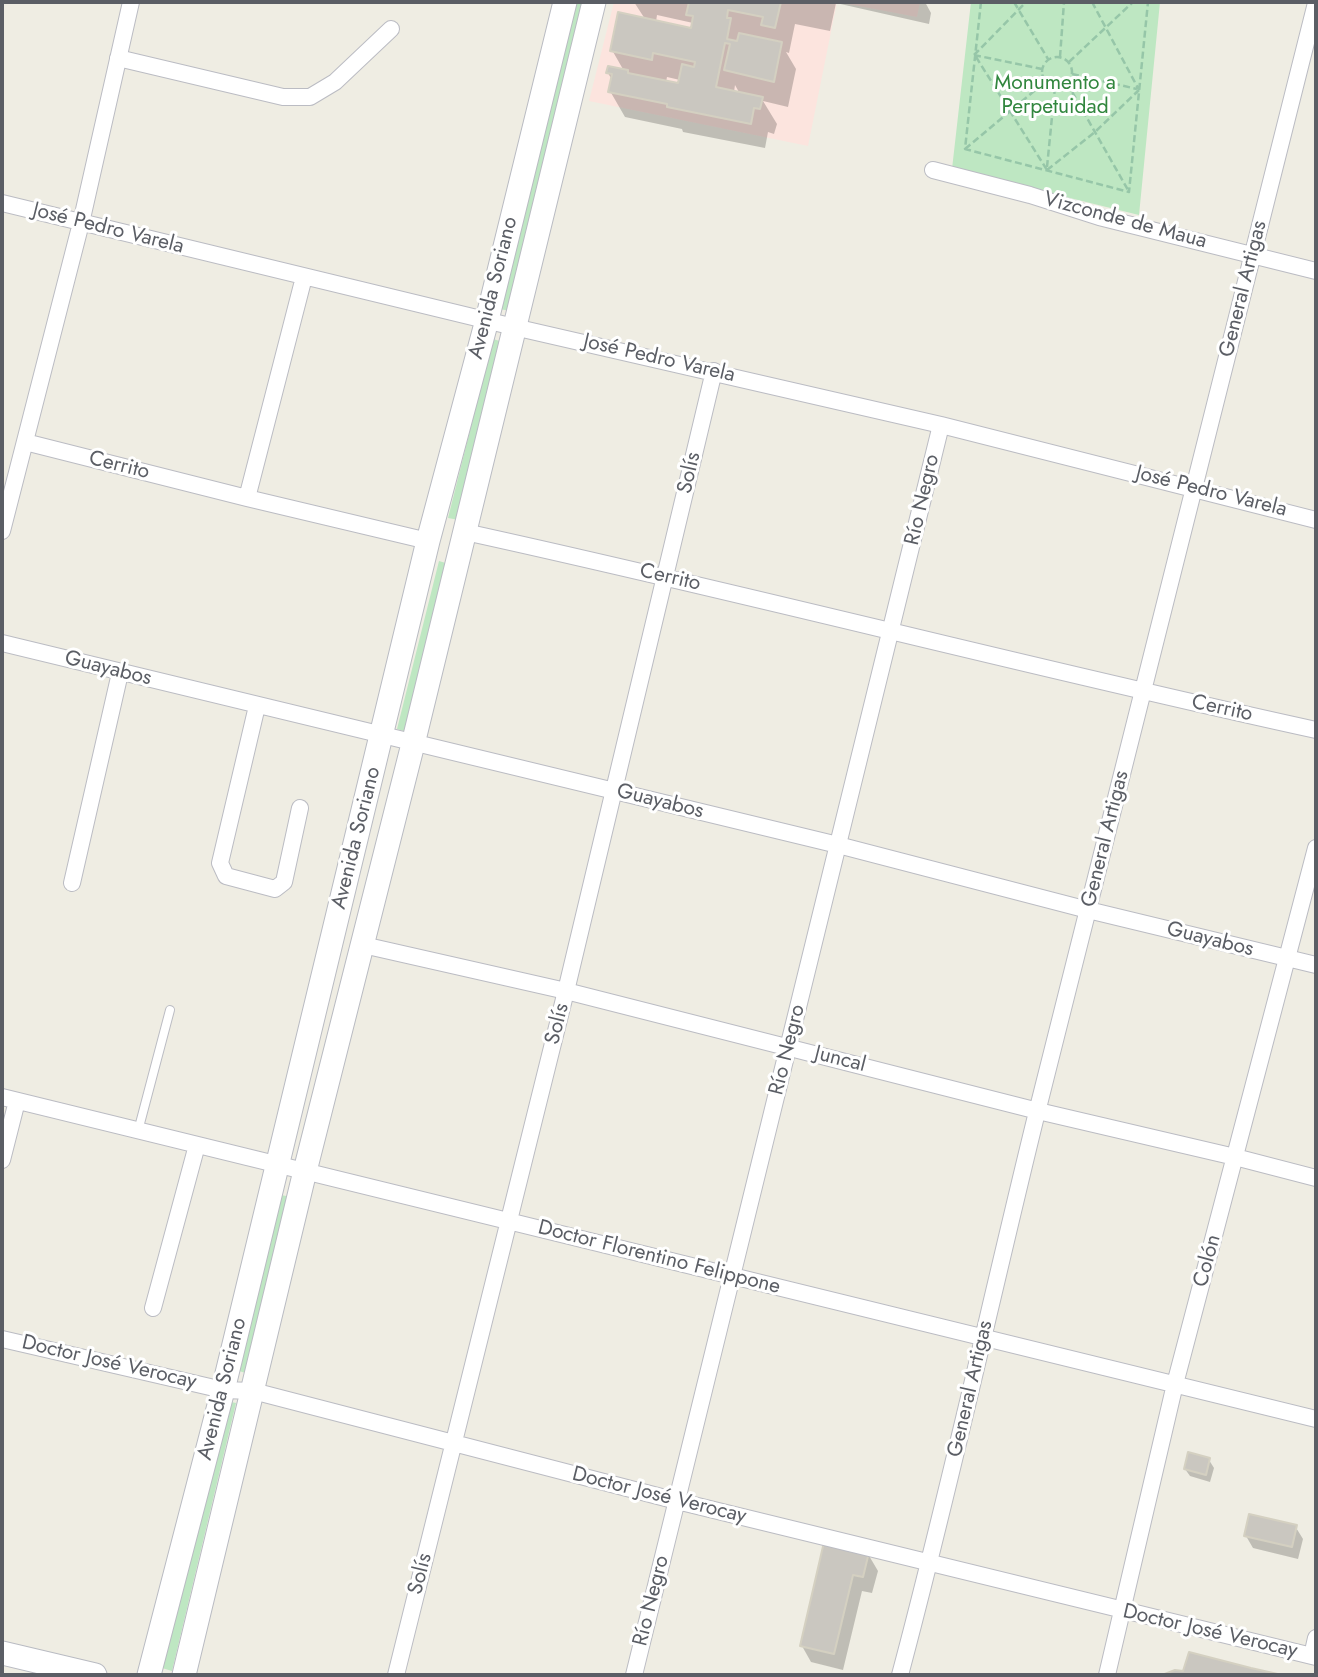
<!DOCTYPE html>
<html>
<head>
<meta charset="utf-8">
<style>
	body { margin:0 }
	#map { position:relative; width:1318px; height:1677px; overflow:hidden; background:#efede3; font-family:Jost,sans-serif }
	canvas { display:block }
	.frame { position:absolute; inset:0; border:4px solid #5b5e65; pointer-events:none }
</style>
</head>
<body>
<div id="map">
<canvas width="1318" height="1677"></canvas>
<div class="frame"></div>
</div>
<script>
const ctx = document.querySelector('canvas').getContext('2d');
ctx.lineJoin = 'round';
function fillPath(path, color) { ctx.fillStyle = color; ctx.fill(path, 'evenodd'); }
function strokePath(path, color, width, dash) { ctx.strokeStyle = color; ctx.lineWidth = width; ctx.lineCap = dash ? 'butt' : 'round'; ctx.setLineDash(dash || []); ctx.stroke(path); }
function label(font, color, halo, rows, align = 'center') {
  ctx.font = font + ' Jost,sans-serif'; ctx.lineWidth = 6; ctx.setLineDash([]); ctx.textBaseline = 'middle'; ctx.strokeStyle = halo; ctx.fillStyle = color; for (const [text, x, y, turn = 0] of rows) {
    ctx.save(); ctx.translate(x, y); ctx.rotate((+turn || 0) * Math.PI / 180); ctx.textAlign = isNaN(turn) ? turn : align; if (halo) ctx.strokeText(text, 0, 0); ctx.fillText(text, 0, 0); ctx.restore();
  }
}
fillPath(new Path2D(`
	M614,2H920L917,17L837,2L808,146L589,101Z`), '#fce4de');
fillPath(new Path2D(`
	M573,2H586L511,311L499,309Z
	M971,2H1160L1139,215L952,169Z
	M493,339L503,342L459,520L448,518Z
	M439,561L449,564L407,732L397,729Z
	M281,1195L291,1197L249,1374L239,1371Z
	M226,1401L236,1403L172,1671L162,1668Z`), '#bee7c2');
fillPath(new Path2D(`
	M634,2H925L931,13L929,24L836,3L830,31L795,24L789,53L786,52L796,69L788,107L763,101L777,124L774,134L768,132L765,148L683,132L682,129L625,117L610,91L612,80L608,73L624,71L612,50L645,19ZM657,15L693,23L692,30L656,22ZM667,77L680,80V85L666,82ZM735,85L740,94L734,92Z
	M1209,1460L1214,1468L1210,1482L1190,1476L1185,1469Z
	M1295,1526L1303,1539L1298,1559L1253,1548L1246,1536Z
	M868,1554L878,1571L872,1593L862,1591L843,1670L811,1662L802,1646Z
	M1190,1655L1274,1675H1166L1168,1673H1185Z`), '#0003');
const building = new Path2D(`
	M689,2H781L775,28L761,25L763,17L728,10L727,18H731L727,39L737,41L739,33L782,42L774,82L724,70L730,44L725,43L716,87L763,97L760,109L754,108L751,124L667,107V104L608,92L612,74L606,73L608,66L628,70V73L678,83L682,64L694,67L695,62L653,53L652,60L610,51L618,12L691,28L693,16L686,15Z
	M1188,1452L1210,1458L1206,1475L1184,1469Z
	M1249,1514L1297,1525L1292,1547L1244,1536Z
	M824,1542L869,1552L863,1577L853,1575L834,1654L800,1646Z
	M1189,1652L1251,1668L1282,1675H1162L1175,1670L1183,1671Z`);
fillPath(building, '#cac7c0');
strokePath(building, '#d4d0c1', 2);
const lane = new Path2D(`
	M138,1131L170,1010`);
const street = new Path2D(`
	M118,58L283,97H310L335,82L391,29
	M933,170L1030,195L1099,217L1316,271
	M2,203L514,327L941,425L1316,520
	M25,442L247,498L428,541
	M247,498L304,277
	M2,531L81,223L131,2
	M465,532C749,594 1031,668 1316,730
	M2,643L838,845L1088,910L1316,965
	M257,706L220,863L226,876L275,889L284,882L300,808
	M72,883L120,673
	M363,945L566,991L1038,1111L1235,1157L1316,1178
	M2,1097L1316,1419
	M2,1160L17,1101
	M153,1308L197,1145
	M2,1339L223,1390L253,1391L677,1501L1316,1657
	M1312,1656L1316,1638
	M396,1675L566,991L714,371
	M634,1675L941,425
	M900,1675C950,1488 991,1299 1037,1112C1128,741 1223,372 1316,3
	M1107,1675L1175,1384L1316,848`);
const secondary = new Path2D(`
	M2,1653L95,1675
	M149,1675L223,1390L428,541L487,320L565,2
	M184,1675L305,1171L413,744L594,2`);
strokePath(lane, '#bbbcc3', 10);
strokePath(street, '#bbbcc3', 18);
strokePath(secondary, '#b9bbc2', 25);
strokePath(new Path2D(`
	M981,2L965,149L1129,192L1148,2
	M1014,2L1048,59
	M1092,2L1139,90
	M974,55L1026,2
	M974,55L1042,69
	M1042 72a15 15 0 1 1 30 0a15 15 0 1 1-30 0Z
	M976,57L1047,170
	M1060,57L1064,2
	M1069,62L1133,2
	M1072,74L1137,89
	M1067,83L1128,190
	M965,149L1045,82
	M1047,167L1055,87
	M1047,170L1095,132L1139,90`), '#96c6a8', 2.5, [7, 3.5]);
strokePath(lane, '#fff', 8);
strokePath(street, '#fff', 16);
strokePath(secondary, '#fff', 23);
label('21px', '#31863e', '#fff', [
	["Monumento a",1055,84],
	["Perpetuidad",1055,108]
]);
label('21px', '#5b5e65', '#fff', [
	["Vizconde de Maua",1125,221,15],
	["José Pedro Varela",108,229,14],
	["Avenida Soriano",494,288,-76],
	["General Artigas",1244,289,-76],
	["José Pedro Varela",659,359,13],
	["Cerrito",119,466,14],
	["Solís",690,473,-77],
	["José Pedro Varela",1211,492,14],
	["Río Negro",923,500,-77],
	["Cerrito",670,578,13],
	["Guayabos",108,669,14],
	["Cerrito",1222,709,12],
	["Guayabos",660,802,14],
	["Avenida Soriano",357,838,-76],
	["General Artigas",1106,839,-76],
	["Guayabos",1210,940,14],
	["Solís",558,1024,-76],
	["Río Negro",788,1050,-76],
	["Juncal",840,1060,14],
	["Doctor Florentino Felippone",659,1258,14],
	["Colón",1208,1261,-75],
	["Doctor José Verocay",109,1363,13],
	["Avenida Soriano",223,1389,-76],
	["General Artigas",971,1389,-77],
	["Doctor José Verocay",659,1496,14],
	["Solís",421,1574,-76],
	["Río Negro",652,1601,-76],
	["Doctor José Verocay",1210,1632,13]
]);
</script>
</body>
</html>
